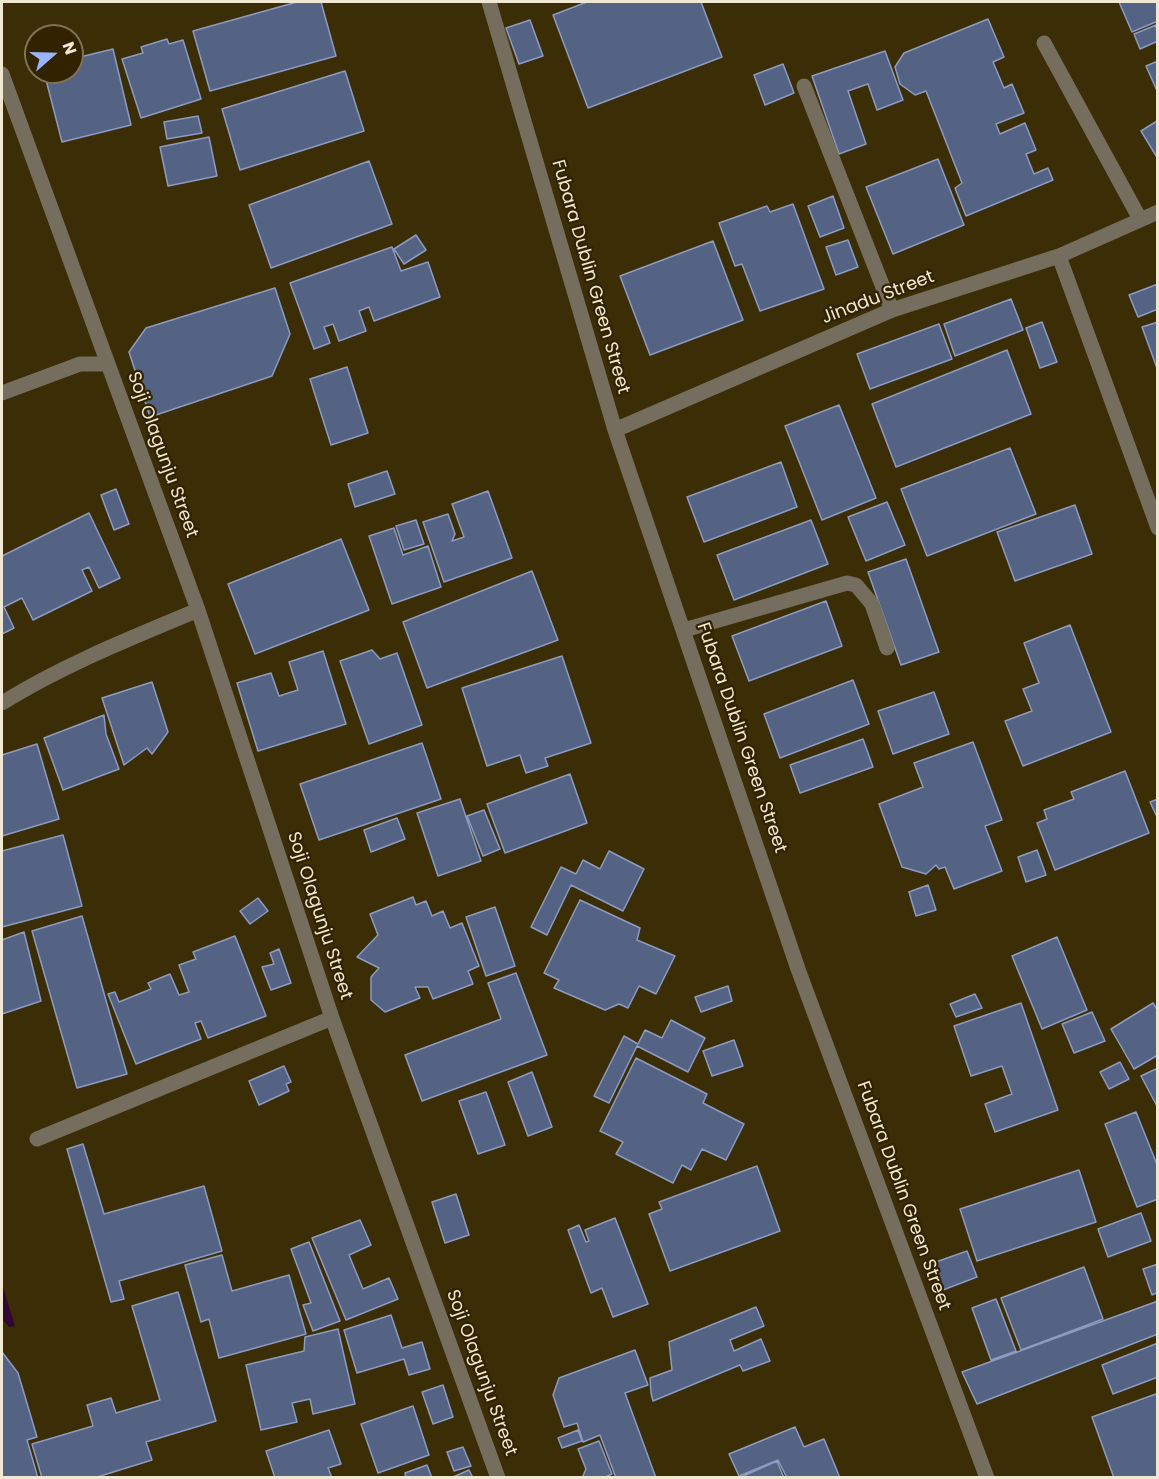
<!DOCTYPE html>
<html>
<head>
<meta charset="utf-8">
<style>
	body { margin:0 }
	#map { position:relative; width:1159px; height:1479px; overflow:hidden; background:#3b2d05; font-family:Poppins,sans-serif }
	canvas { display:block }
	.frame { position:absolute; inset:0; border:3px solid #f1e8d3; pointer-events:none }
	.north { position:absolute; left:24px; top:24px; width:60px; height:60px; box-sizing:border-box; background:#312300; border:2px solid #7e7254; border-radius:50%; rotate:70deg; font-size:16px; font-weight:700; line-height:24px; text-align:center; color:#f1e8d3 }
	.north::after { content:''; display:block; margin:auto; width:21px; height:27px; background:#9ab5fd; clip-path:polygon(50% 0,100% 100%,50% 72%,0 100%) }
</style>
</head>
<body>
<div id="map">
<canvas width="1159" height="1479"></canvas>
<div class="frame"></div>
<div class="north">N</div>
</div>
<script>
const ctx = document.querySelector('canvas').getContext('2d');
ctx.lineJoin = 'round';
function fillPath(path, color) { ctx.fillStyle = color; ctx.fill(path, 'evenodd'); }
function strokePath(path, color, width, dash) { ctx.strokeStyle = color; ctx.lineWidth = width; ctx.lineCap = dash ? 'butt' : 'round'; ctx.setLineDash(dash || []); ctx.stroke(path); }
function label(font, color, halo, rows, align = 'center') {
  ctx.font = font + ' Poppins,sans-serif'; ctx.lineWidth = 4.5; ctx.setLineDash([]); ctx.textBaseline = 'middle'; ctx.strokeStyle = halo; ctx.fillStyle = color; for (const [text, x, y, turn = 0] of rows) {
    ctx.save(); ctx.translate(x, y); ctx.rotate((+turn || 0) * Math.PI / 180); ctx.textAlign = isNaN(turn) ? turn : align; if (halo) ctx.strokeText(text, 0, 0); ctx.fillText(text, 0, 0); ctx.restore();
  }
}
fillPath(new Path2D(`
	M2,1284L15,1326L9,1327L2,1319Z`), '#330633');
const building = new Path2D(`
	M297,2H321L336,56L210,91L193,31Z
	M587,2H701L722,57L588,108L553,15Z
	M1119,2H1158V21L1132,32Z
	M988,19L1004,57L993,62L1004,88L1012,84L1024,113L996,124L1000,134L1025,123L1036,150L1026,154L1034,174L1048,168L1053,180L966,216L955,188L962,183L926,91L915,95L900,84L895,67L904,53Z
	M530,20L543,56L519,64L506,28Z
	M1156,25L1158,41L1140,49L1134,34Z
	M167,39L169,44L183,40L201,99L141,118L122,59L143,53L141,47Z
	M113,49L131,125L62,142L44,72H72V59Z
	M885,51L903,100L877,110L868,84L848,91L866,144L839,154L812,76Z
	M1158,61V93L1146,66Z
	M783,64L794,93L765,105L754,75Z
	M345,71L364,131L240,170L222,109Z
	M198,116L202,133L167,139L164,122Z
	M1157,121H1158V159L1141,131Z
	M209,137L217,176L168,186L160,147Z
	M938,159L964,225L893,254L866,187Z
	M369,161L392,224L271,268L249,205Z
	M833,196L844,228L820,237L808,206Z
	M793,204L824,289L760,311L742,264L735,266L719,223L767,206L770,212Z
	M416,235L426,250L404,264L394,249Z
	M848,240L858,267L836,275L826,247Z
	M713,241L743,320L650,355L620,276Z
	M392,247L401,271L428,262L440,297L374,321L369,307L359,311L366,331L339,341L333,324L324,327L330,343L314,349L290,283Z
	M1158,284V309L1138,317L1129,295Z
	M275,288L290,334L272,376L150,417L129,352L146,328Z
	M1011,299L1023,330L955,356L944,324Z
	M1042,322L1057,362L1040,368L1026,328Z
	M1158,322V371L1142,327Z
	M939,324L952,359L870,389L857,354Z
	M1007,350L1031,414L896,467L872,404Z
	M347,367L368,433L331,445L310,379Z
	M839,405L876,498L822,520L785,426Z
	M1010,448L1036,514L927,556L901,489Z
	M781,462L797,507L704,542L687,497Z
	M387,471L395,494L355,507L348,484Z
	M116,489L129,524L114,530L101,495Z
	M488,491L512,558L444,582L423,522L448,514L455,534L452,541L464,537L452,504Z
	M887,502L905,545L866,561L848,517Z
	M1075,505L1092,554L1015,581L997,532Z
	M89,513L120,578L99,588L89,567L82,570L92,591L33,620L22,598L4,607L14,628L2,634V556Z
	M416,520L424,544L404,550L396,526Z
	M811,520L828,564L734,600L717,555Z
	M394,528L403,555L428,546L441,587L392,604L369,536Z
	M341,539L369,610L255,654L228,584Z
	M906,559L939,652L901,665L868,572Z
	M532,571L558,640L427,688L403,622Z
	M826,601L842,646L749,681L732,636Z
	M1070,625L1111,732L1023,766L1005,721L1032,711L1023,689L1039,683L1024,643Z
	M372,650L380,659L397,653L422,725L369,744L340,661Z
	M323,651L346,724L258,751L237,683L271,673L279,696L298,690L289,662Z
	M562,656L591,743L545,758L548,766L526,773L520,755L487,766L462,688Z
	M853,680L869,724L780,758L764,714Z
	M152,682L168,732L152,754L147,748L124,765L102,698Z
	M934,692L949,734L893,754L878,711Z
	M104,715L106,734L119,769L63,790L44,738Z
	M863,739L873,767L800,793L790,765Z
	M973,742L1002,820L985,826L1002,871L954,889L945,867L939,869L936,865L926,874L902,867L879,804L923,787L914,763Z
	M422,743L441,799L319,840L300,784Z
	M37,744L59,819L2,836V755Z
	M1125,771L1149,833L1055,870L1037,823L1047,819L1044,810L1074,799L1071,792Z
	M570,774L587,823L505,853L487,804Z
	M460,799L481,861L438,876L417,813Z
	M1158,799V819L1150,802Z
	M484,810L500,849L483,856L467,816Z
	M397,818L405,839L371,852L364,830Z
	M63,835L82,906L2,927V851Z
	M1037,850L1046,875L1026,882L1018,857Z
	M609,851L644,869L623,911L571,885L547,935L531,927L561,867L576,874L583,860L600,869Z
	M928,885L936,910L916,916L909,892Z
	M413,897L416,905L426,901L432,916L443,911L450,928L462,923L479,966L468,971L473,984L433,999L428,987H415L420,998L385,1012L371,1000V977L379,968L357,957L378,935L370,914Z
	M258,898L268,911L250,924L240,911Z
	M580,900L640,928L637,940L675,956L656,994L639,986L628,1008L619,1004L605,1010L554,988L559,980L544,973Z
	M495,907L515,966L486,976L466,917Z
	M82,916L127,1074L77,1088L32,931Z
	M24,932L41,1001L2,1014V940Z
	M235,936L266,1016L208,1038L201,1021L195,1023L201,1039L136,1064L108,994L115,992L119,1002L151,989L148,983L170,974L179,995L189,992L179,965L196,959L193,952Z
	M1057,937L1087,1010L1042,1029L1012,956Z
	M279,949L291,983L271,990L262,967L274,964L270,953Z
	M516,973L547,1055L422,1101L405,1055L501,1019L488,983Z
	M728,986L732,1001L701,1012L695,997Z
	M975,994L982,1008L956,1017L950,1004Z
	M1021,1003L1058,1110L995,1132L985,1104L1012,1094L1002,1066L971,1076L954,1026Z
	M1153,1003L1158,1011V1055L1134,1069L1111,1029Z
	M1092,1012L1105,1041L1074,1053L1062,1024Z
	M671,1020L705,1038L688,1072L637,1046L609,1103L594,1096L624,1036L638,1044L645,1030L662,1038Z
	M734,1040L743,1066L712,1076L703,1051Z
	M636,1058L707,1094L703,1103L744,1124L726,1160L702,1149L691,1170L682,1165L673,1183L616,1154L623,1142L600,1131Z
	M1120,1062L1129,1079L1109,1089L1100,1072Z
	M284,1066L291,1082L286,1084L289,1091L259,1105L249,1081Z
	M1158,1068V1108L1141,1076Z
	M532,1072L552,1127L528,1136L508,1082Z
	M486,1092L505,1145L478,1154L459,1101Z
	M1136,1112L1158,1167V1199L1137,1207L1105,1124Z
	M83,1144L104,1214L204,1186L222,1251L119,1281L124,1299L111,1302L67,1149Z
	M757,1166L780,1231L670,1271L649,1214L662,1209L659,1202Z
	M1079,1170L1096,1222L977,1261L960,1209Z
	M456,1194L469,1235L445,1243L432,1202Z
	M1141,1213L1151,1241L1108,1257L1098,1229Z
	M615,1218L648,1304L613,1317L602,1288L591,1293L568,1230L579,1225L586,1242L589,1241L585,1230Z
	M360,1220L371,1245L349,1255L363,1289L389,1278L398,1299L346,1320L312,1238Z
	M309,1242L340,1321L313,1331L303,1305L311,1303L291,1249Z
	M967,1251L977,1277L943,1290L933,1263Z
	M222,1255L232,1291L289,1275L306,1334L219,1358L209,1319L201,1322L185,1265Z
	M1158,1264V1292L1152,1295L1143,1269Z
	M1084,1267L1103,1319L1021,1350L1001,1298Z
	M178,1292L216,1421L146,1442L152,1460L94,1478H42L32,1444L93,1426L87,1405L111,1398L116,1413L160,1400L132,1306Z
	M996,1299L1016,1351L991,1360L972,1308Z
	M1158,1301V1334L977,1404L962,1372Z
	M756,1307L764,1326L730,1340L734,1351L761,1339L770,1361L743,1371L740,1365L653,1401L651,1393L650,1378L672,1370L669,1342Z
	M391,1315L402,1348L422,1342L430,1369L409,1375L404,1359L357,1373L344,1330Z
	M338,1329L355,1404L313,1414L310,1399L292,1403L297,1422L261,1430L246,1365L304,1351L305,1337Z
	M1158,1343V1377L1113,1394L1102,1365Z
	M635,1350L648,1385L625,1393L656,1478H616L600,1435L583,1442L577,1423L564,1427L553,1395L559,1378Z
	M2,1352L18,1373L37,1437L27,1440L38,1478H2Z
	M443,1385L453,1417L433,1424L422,1392Z
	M1156,1394L1158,1399V1478H1114L1092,1417Z
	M413,1406L429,1455L378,1473L361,1424Z
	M795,1427L804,1447L824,1439L840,1478H787L778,1460L739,1476L729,1454Z
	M329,1430L341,1464L328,1468L332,1478H275L266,1451Z
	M578,1430L582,1441L562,1448L558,1438Z
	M599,1441L612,1474L603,1478H582L586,1469L578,1449Z
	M463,1447L471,1466L454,1471L447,1452Z
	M777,1461L784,1478H739Z
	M427,1465L432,1478H406L405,1473Z
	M469,1470L473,1478L453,1477Z`);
fillPath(building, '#546284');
strokePath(building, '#8d9bc1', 1.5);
strokePath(new Path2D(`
	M1044,43L1140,219
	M804,86L892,310`), '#756e5e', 15);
strokePath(new Path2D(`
	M489,2L615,430L798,969L987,1478
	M2,74L198,610L332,1018L498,1478
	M1059,256L1158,528
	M2,393L80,364H108
	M615,430L892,310L1059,256L1158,212
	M684,630L847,583L856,585L872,604L887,648
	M2,703C63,665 131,638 198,610
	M37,1139L332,1018`), '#756e5e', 15);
label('18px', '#f1e8d3', '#312300', [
	["Fubara Dublin Green Street",590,277,74],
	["Jinadu Street",878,298,-21],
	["Soji Olagunju Street",162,455,70],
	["Fubara Dublin Green Street",741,738,71],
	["Soji Olagunju Street",319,916,72],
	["Fubara Dublin Green Street",903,1196,70],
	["Soji Olagunju Street",481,1373,70]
]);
</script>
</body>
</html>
